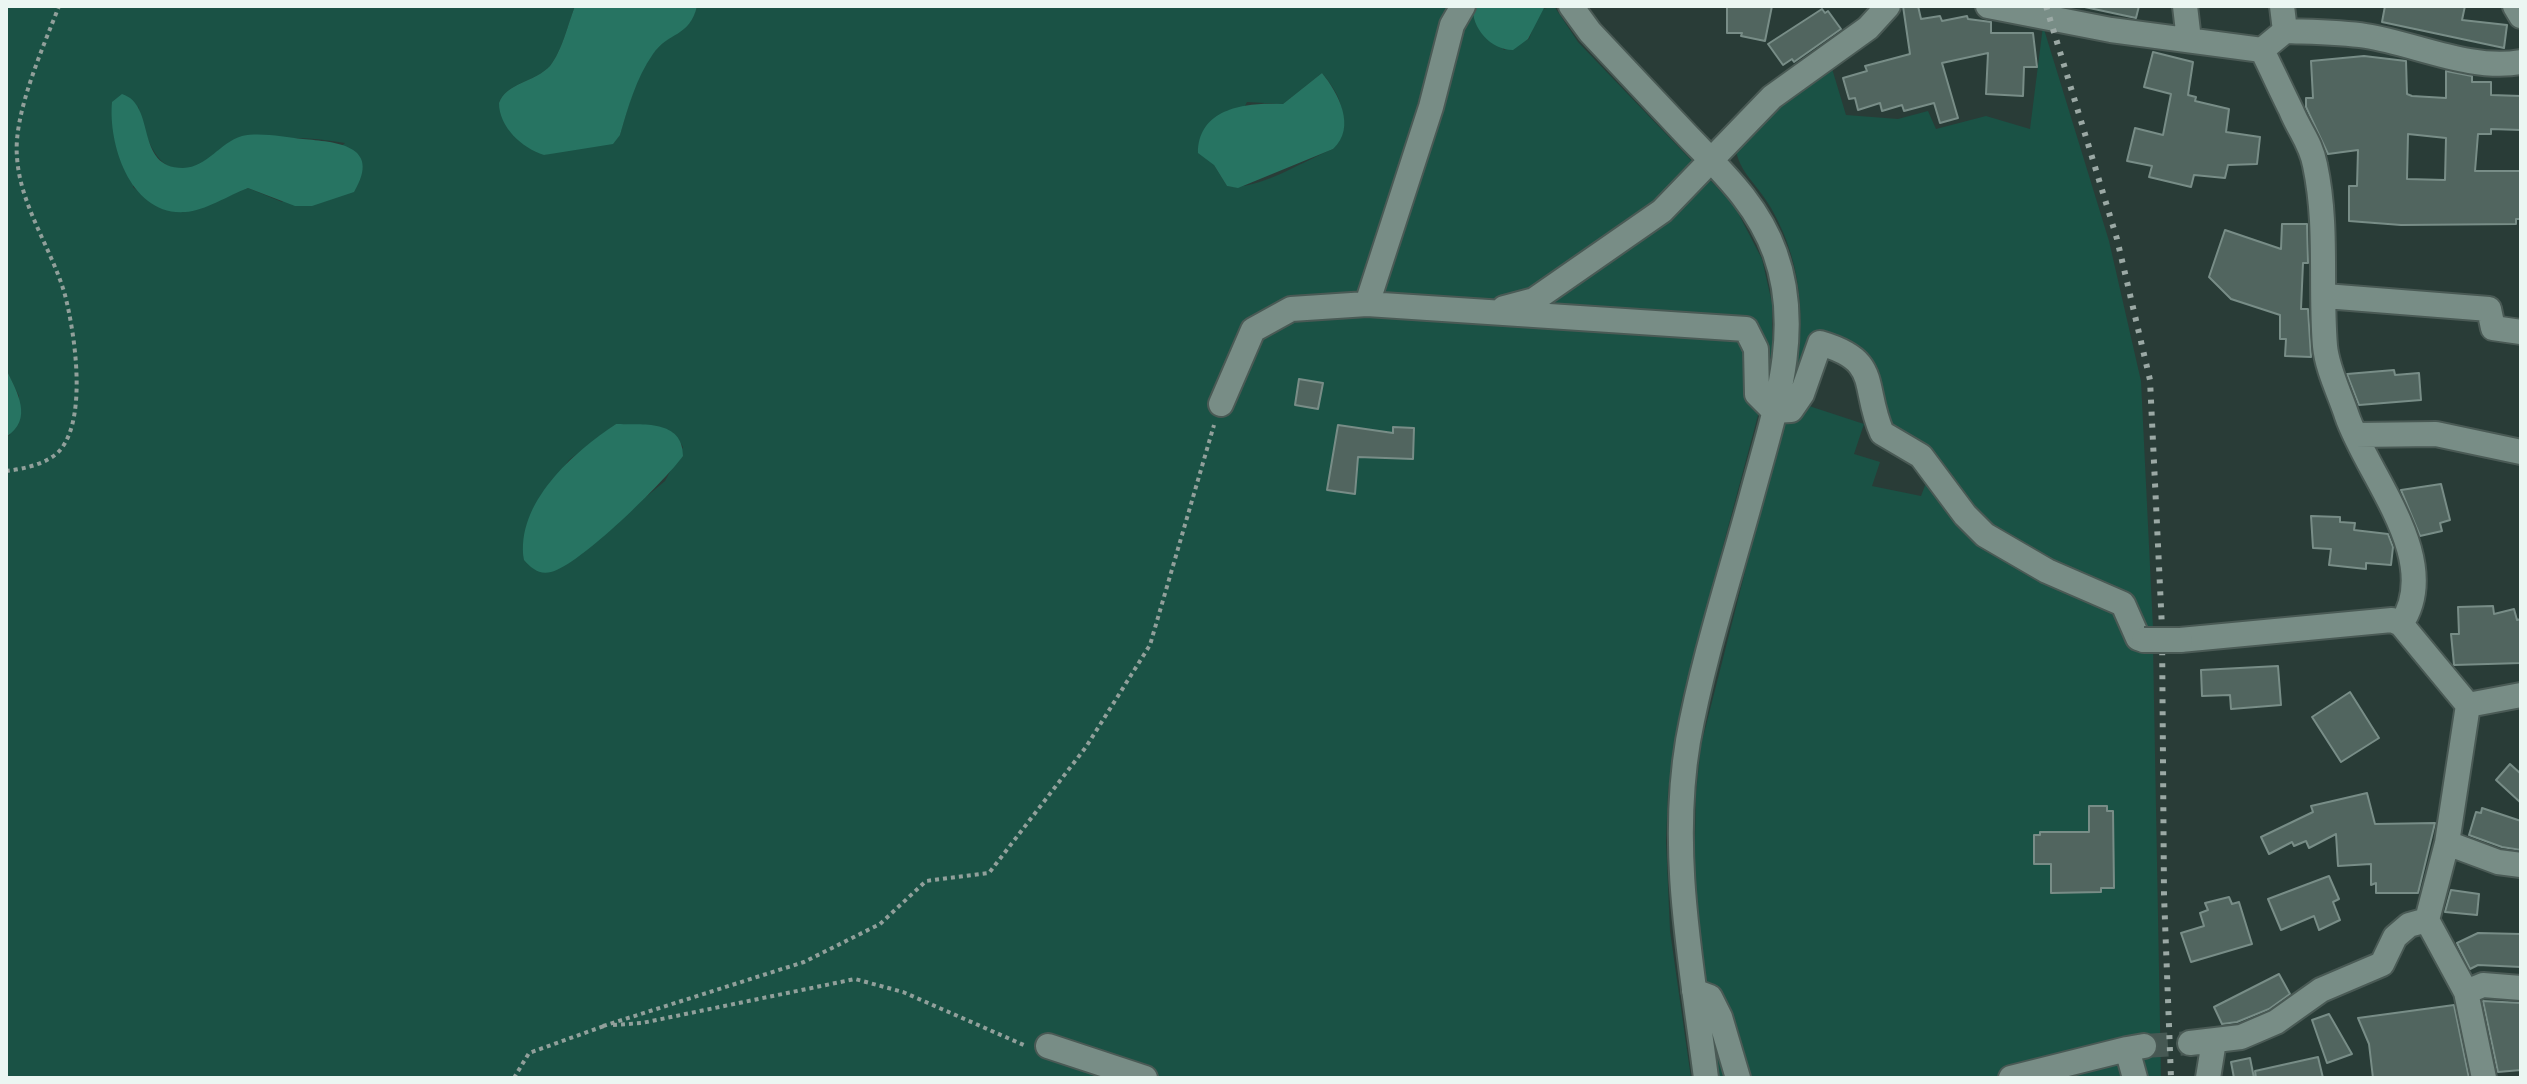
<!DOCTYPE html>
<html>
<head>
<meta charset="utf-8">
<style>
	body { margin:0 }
	#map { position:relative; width:2527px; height:1084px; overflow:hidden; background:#293c37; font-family:Spectral,serif }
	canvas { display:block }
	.frame { position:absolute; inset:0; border:8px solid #ebf6f2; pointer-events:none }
</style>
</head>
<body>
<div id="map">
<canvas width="2527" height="1084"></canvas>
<div class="frame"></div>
</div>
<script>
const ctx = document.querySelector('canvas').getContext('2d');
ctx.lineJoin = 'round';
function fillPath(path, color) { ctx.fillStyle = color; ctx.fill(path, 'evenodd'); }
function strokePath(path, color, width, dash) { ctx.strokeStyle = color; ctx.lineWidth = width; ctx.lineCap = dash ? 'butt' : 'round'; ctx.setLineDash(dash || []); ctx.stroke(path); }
fillPath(new Path2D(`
	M6,6H575C568,24 562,51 550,66C535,82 506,83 499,103L544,155L620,135C628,108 636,74 654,52C669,34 691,29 697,6H1473L1504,50L1529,39L1540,10L1554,6L1578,42L1734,205L1762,259L1772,303V350L1760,408L1681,703L1668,791L1666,841L1670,931L1691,1078H6V437L10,435L19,396L6,369ZM1322,73C1345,101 1348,117 1333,149C1305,160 1256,192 1227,186L1214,165L1247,102L1283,104ZM138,106C146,137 157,186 203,163C210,160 215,151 223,149C261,135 305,136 345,143L282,202L248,188C200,206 178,228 133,187ZM616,424C640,427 672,423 683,447L665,481L610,527L533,509L569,460Z
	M2043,26L2109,241L2141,381L2153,628L2146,635L2126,602L2004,542L1886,429L1873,377L1817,337L1791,399C1806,332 1806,269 1771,208C1755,180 1737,173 1734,139L1830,62L1846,115L1898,119L1928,111L1936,129L1986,116L2030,129Z
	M1803,404L1864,424L1854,454L1880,462L1872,486L1921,496L1929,475L1961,518L2111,603L2153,646L2161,1078H1719L1694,885L1696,793L1701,745L1782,426Z`), '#1a5245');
fillPath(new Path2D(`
	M575,6H697C690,37 668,32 653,54C636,78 628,108 620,135L613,144L544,155C522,148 499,127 499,103C506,83 535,82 550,66C562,51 568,24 575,6Z
	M1473,6H1545L1528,39L1513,50C1491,50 1471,28 1473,6Z
	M1322,73C1338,93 1357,127 1333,149L1238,188L1227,186L1214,165L1198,153C1198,107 1248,102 1283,104Z
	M122,94C157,105 134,168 183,168C208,167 219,143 242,136C260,132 285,137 303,139C334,142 383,144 354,192L312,206H295L248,188C229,195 205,211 185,212C131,216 108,145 112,102Z
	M6,369C17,392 34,419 6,437Z
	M616,424C642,425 683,419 683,456C665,481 579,566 551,572C539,575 531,568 524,560C515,503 574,452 616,424Z`), '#277462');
const building = new Path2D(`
	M1727,6H1772L1765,41L1741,36L1742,33H1727Z
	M1903,6H1918L1921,19L1940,16L1942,21L1967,16L1968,19L1991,22V33H2033L2037,67H2024L2023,96L1986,94L1988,53L1942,63L1958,118L1940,123L1934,103L1904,111L1902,105L1882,111L1880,103L1858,110L1855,98L1849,99L1843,78L1867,71L1865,66L1910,54Z
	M2080,6H2139L2136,18Z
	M2385,6H2465L2462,20L2507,25L2504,48L2382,22Z
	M1822,9L1825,13L1828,11L1841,29L1794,62L1792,59L1783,65L1768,44Z
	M2153,52L2193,62L2188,95L2196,97L2195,101L2229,109L2226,132L2260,137L2257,164L2228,165L2225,178L2194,175L2191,187L2149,177L2152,166L2127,161L2135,128L2163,135L2171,94L2144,87Z
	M2364,56L2406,61L2407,94L2412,96L2446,98V71L2472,76V82H2491V95L2521,96V130L2491,129V134H2478L2475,171H2521V219H2516V224L2401,225L2349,221V186H2357L2358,150L2328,154L2306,107V98H2313L2311,61ZM2408,134L2446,138L2445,180L2407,179Z
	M2282,224H2307L2308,263H2303L2301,309H2308L2311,357L2285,356L2286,339H2280V315L2231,299L2209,277L2225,230L2281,249Z
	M2394,370L2395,375L2419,373L2421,400L2359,405L2347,374Z
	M1299,379L1323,383L1318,409L1295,405Z
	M1338,425L1393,433V427L1414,428L1413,459L1358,457L1355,494L1327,490Z
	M2441,484L2450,520L2440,523L2442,531L2420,536L2401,490Z
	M2311,516L2340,517V522L2355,523L2354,530L2388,534L2393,547L2391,565L2366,563V569L2329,565L2331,549L2313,548Z
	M2493,606L2494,614L2514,609L2517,620L2521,619V663L2454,665L2451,634H2459L2458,607Z
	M2278,666L2281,705L2231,709L2230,695L2202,696L2201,670Z
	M2350,692L2379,738L2341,762L2312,717Z
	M2510,764L2521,774V803L2496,780Z
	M2367,793L2375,824L2435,823L2418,893H2376V883L2371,885V864L2338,866L2336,834L2309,848L2306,841L2294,846L2292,842L2269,854L2261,837L2313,812L2311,806Z
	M2089,806H2107V811H2113L2114,888H2101V892L2051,893V864H2034V835H2040V832H2089Z
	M2482,808L2521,821V850L2502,847L2469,835L2476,812L2481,813Z
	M2329,876L2339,899L2333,902L2340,920L2319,930L2314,916L2281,930L2268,899Z
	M2451,890L2479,894L2477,915L2445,912Z
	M2229,897L2232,904L2239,902L2252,944L2191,962L2181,933L2204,926L2200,913L2208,910L2205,903Z
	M2478,933L2521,934V967L2478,965L2470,969L2457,943Z
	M2279,974L2290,994L2269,1009L2237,1022L2222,1024L2214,1007Z
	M2483,1001L2521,1003V1070L2498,1072Z
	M2454,1005L2469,1078H2373L2369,1044L2358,1018Z
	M2329,1014L2352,1054L2327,1063L2312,1020Z
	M2318,1057L2323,1078H2256L2255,1071Z
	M2250,1058L2254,1078H2234L2231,1062Z`);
fillPath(building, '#51655f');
strokePath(building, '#788d87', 2);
strokePath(new Path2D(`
	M2144,1046L2190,1043`), '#465853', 24, [24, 12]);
const minor = new Path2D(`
	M1571,6L1590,32C1622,66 1653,99 1685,133C1721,171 1757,203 1775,253C1804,333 1773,416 1752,495C1730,576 1703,658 1688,741C1669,855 1692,965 1706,1078
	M1988,6L2111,30L2262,50L2285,31C2312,32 2340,32 2366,36C2416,44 2471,71 2521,62
	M2185,6L2189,40
	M2282,6L2285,31
	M2515,6L2521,16
	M2262,50C2272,70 2281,90 2291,110C2299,130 2311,143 2315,165C2328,226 2320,285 2325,346C2327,369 2340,394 2347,416C2367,475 2444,560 2401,624
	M2325,296L2489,309L2493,328L2521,332
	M1367,304L1431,107L1452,25L1463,6
	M1504,308L1534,300L1662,211L1772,97L1868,28L1888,6
	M1221,404L1253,330L1291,309L1367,304L1746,329L1756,349L1757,394L1774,411L1791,410L1802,394L1820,343C1882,361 1861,385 1882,433L1921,456L1965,515L1985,535L2047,571L2123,604L2138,638L2144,640
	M2355,435L2436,434L2521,452
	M2180,640L2392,620L2401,624L2468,705L2447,843L2427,920L2466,992L2484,1078
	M2468,705L2521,695
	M2447,843L2498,862L2521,865
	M1694,991L1710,997L1720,1017L1738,1078
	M2466,992L2483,985L2521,988
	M2190,1043L2241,1037L2276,1022L2321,990L2382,964L2395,937L2409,925L2427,920
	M1048,1046L1145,1078
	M2011,1078L2127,1049
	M2135,1078L2127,1049L2144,1046
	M2208,1078L2214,1041`);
strokePath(minor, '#4a5a55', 28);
strokePath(new Path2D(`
	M6,471C23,469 49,464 61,449C87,416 75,334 65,295C52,249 20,206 17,157C13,114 43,48 59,6
	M613,1025L642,1023L855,979L903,992L1026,1046
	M603,1026L804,962L880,924L926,881L989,873L1086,747L1150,645L1214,425
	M514,1078L529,1053L604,1026`), '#91a09b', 4, [4, 4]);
strokePath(minor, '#788d86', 24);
strokePath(new Path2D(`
	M2046,6L2117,239L2150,380L2162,628L2164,895L2171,1078`), '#9ba9a5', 6, [4, 8]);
const minorBridge = new Path2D(`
	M2144,640H2180`);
strokePath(minorBridge, '#4a5a55', 28, []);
strokePath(minorBridge, '#788d86', 24);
</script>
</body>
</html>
